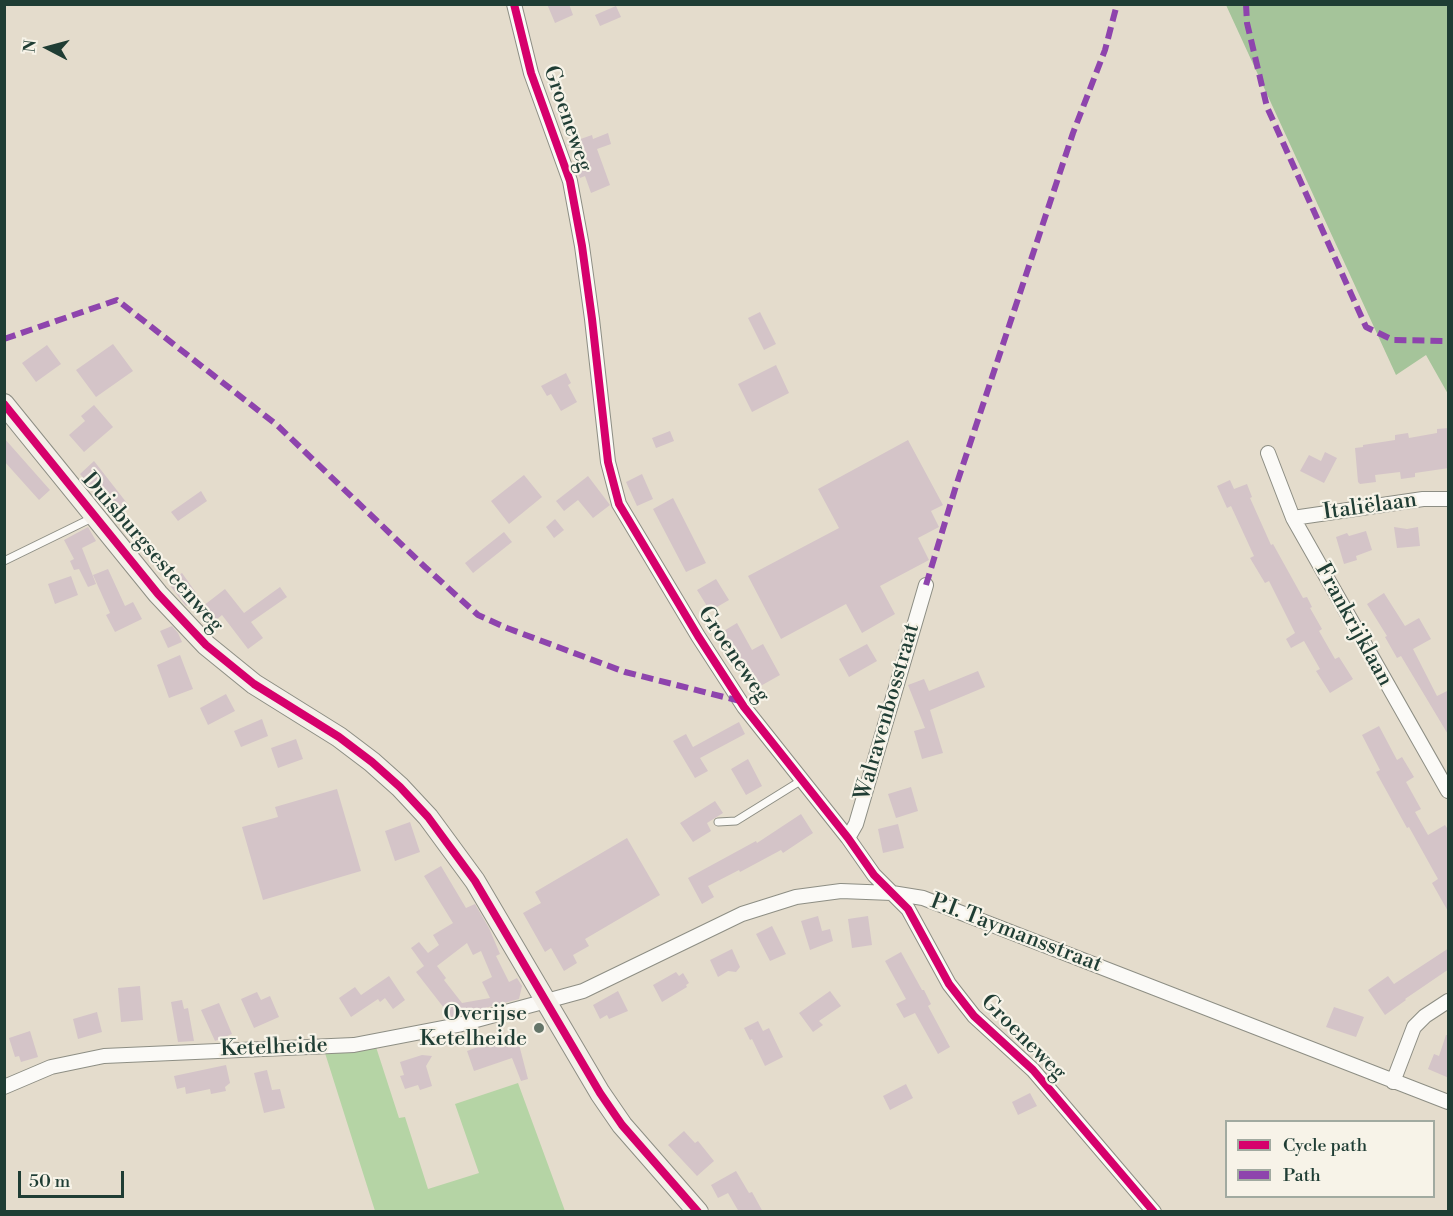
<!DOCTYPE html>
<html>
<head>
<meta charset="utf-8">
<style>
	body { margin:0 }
	#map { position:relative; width:1453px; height:1216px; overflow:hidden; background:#e4dccc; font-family:"Libre Bodoni",serif }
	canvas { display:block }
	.frame { position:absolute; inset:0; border:6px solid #1f3d34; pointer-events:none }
	.legend { position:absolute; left:1225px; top:1120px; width:210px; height:78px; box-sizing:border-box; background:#f7f3e8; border:2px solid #a1aaa0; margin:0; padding:8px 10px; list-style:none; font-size:18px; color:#1f3d34 }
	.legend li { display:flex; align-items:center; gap:12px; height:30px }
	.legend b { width:30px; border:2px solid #a1aaa0 }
	.north { position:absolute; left:18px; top:18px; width:60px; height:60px; -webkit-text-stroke:4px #f7f3e8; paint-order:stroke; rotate:276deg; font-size:16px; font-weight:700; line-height:24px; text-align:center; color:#1f3d34 }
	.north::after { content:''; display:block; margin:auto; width:21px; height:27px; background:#1f3d34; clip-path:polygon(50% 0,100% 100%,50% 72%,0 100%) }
	.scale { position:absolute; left:18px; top:1171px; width:106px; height:27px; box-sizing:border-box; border:3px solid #1f3d34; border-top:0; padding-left:8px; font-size:18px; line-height:21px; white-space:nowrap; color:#1f3d34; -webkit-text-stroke:4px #f7f3e8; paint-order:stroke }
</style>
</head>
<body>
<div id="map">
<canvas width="1453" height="1216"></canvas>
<div class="frame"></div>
<ul class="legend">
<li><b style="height:8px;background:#d6006c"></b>Cycle path</li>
<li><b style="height:8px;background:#8e44ad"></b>Path</li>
</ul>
<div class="north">N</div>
<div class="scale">50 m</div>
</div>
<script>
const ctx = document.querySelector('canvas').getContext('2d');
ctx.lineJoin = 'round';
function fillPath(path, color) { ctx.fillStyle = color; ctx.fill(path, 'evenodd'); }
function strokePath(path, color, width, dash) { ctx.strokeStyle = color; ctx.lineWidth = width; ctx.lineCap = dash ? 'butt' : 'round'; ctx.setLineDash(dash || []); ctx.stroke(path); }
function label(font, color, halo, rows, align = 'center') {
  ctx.font = font + ' "Libre Bodoni",serif'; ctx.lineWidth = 4.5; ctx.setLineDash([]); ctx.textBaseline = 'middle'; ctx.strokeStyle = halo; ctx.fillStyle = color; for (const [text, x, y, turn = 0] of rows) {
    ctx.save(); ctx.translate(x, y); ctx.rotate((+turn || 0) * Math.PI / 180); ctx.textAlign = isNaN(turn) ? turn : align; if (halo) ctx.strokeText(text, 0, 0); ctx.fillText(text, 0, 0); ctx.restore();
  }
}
fillPath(new Path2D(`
	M376,1047L399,1118L405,1117L428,1189L479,1173L455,1104L518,1083L565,1211H375L325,1053Z`), '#b5d4a5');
fillPath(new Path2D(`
	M1226,5H1448V394L1426,355L1396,375Z`), '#a5c49a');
fillPath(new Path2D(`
	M547,4H569L573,15L555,23Z
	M616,6L621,17L600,26L595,15Z
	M608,133L611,144L597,149L610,185L591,193L585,176L580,178L576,168L581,166L572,142L592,135L593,139Z
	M760,312L776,344L764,350L748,318Z
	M113,344L133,371L96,397L76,370Z
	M47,345L61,364L36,382L22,363Z
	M776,365L789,393L752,412L738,384Z
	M566,373L571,383L568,385L577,402L561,411L551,394L547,396L541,386Z
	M94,405L113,427L84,452L69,435L85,421L81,416Z
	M1449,428V468L1415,473V477L1401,479L1400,472L1375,475L1376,482L1360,484L1358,482L1355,448L1363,447V445L1395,440V435L1408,433L1409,438L1437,433V429Z
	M670,431L674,441L656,448L652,438Z
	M4,438L50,490L39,500L4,461Z
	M908,440L943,505L931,511L939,527L918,538L929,560L880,586L895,614L862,633L846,604L781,639L748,576L839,528L818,489Z
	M1325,452L1337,458L1324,483L1300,471L1309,455L1321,461Z
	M94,461L130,507L116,517L80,474Z
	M642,474L653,499L637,506L626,482Z
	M524,475L542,497L509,524L491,501Z
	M588,476L610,505L593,518L578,500L564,511L556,501Z
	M1230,480L1234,489L1247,484L1252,497L1250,498L1271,545L1273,544L1303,598L1307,597L1312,607L1310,608L1322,629L1319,631L1335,659L1339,657L1353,679L1330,693L1316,671L1320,669L1304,641L1291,648L1286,639L1295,633L1269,581L1265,583L1250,558L1254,556L1231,506L1227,508L1217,486Z
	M201,491L207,501L178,521L171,512Z
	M673,498L706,563L686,572L653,509Z
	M555,519L564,530L554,538L546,527Z
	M88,527L96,541L82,548L96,584L88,587L79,569L74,570L70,561L74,559L64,540Z
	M1394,527L1407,529L1418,527L1420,546L1397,548Z
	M1366,531L1372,550L1356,556L1357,560L1344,564L1336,537L1347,533L1349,536Z
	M504,532L512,542L473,573L465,563Z
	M108,569L125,606L133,602L142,619L115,632L106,615L110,613L93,575Z
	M182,573L199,597L186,606L168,583Z
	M71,576L78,595L55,604L48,584Z
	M716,579L729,600L710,611L697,590Z
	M280,587L287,597L251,622L263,638L248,649L222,615L215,621L203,606L225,589L244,613Z
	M1384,593L1405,626L1419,618L1431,639L1413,649L1437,696L1449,690V736L1401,656L1397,658L1385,637L1387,636L1367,604Z
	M737,623L752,650L763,644L780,675L757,688L742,662L739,663L722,632Z
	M172,626L178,633L182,642L168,648L160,631Z
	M867,644L877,661L849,677L839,659Z
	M180,655L193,689L169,698L157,665Z
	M978,671L985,687L930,710L943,753L922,759L914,731L925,728L908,685L924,679L929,691Z
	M226,694L235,711L208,725L200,708Z
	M262,719L268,736L241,747L234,731Z
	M739,722L745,734L700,758L708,771L695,778L673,741L686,734L693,747Z
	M1379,726L1397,760L1402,757L1414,777L1406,782L1421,809L1415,812L1428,835L1445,825L1449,831V913L1432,883L1438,879L1409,827L1407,828L1376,772L1380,770L1362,735Z
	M296,739L303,759L278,768L271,748Z
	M748,759L762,786L746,795L731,769Z
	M911,787L918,811L896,818L888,794Z
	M337,789L361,871L263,900L242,827L278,817L275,807Z
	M715,801L723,813L707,823L711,831L693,842L680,823Z
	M801,814L813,833L783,853L781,850L740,872L739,870L708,886L714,897L702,904L688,878L756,841L757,843Z
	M410,822L420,852L395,861L385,831Z
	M898,824L904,848L883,853L878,829Z
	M627,838L660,895L585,939L589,946L573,955L577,963L564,971L551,948L545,952L523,913L541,903L535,892Z
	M441,866L466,908L475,904L489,928L500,954L496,956L509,982L517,978L522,986L519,999L451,1017L416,972L424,966L411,948L419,942L428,953L439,945L433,935L453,923L424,876ZM467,943L473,955L481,951L492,977L482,982L490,998L462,1003L444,980L446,978L437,966Z
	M818,916L822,931L830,929L833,941L810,950L801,921Z
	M868,916L872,945L852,948L848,919Z
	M772,926L786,954L770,961L756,934Z
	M1449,948V969L1405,999L1406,1000L1385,1015L1368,990L1388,976L1394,984Z
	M732,949L740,967L736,972L728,971L718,977L710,960Z
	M901,952L922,990H924L931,1004L928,1006L950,1047L938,1054L915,1013L904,1018L896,1004L906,999L885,961Z
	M676,972L679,976L683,973L689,983L686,985L687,987L662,1002L653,985Z
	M389,976L405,1000L393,1009L385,998L380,1002L378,999L351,1017L339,998L355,987L361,995Z
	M140,986L143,1020L121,1022L118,988Z
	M618,991L628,1011L609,1019L607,1015L600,1019L593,1005Z
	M830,991L841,1006L819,1021L823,1025L813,1032L799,1013Z
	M257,992L261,1000L270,996L279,1017L254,1028L241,999Z
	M182,1000L184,1009L188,1008L194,1041L178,1042L171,1002Z
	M219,1003L232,1034L215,1041L201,1010Z
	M1334,1007L1364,1017L1356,1037L1326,1027Z
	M97,1012L102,1032L78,1039L73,1019Z
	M758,1021L763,1031L769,1028L783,1057L765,1066L752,1039L750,1040L744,1028Z
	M30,1031L38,1057L21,1062L19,1056L15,1057L9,1038Z
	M516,1033L528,1079L521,1081L512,1058L474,1071L467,1051L478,1047L477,1045Z
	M1446,1035H1449V1078L1428,1069L1434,1054L1439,1056Z
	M422,1055L432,1056L426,1066L432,1086L420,1090L418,1085L405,1089L400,1076L404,1075L400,1062Z
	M226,1065L230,1083L225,1087L226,1091L211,1094L210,1089L186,1094L185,1087L177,1089L174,1076Z
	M267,1070L272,1090L280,1089L285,1108L264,1113L254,1073Z
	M906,1084L913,1098L890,1110L883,1096Z
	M1030,1093L1037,1106L1018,1115L1012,1102Z
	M684,1131L695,1143L698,1141L714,1161L697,1176L668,1145Z
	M736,1171L749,1193L752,1192L763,1212H739L728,1193L718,1198L711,1185Z`), '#d4c4c8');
const lane = new Path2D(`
	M4,561L94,517
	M718,822L736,821L802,780`);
const street = new Path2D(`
	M514,4L531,73L570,181L582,246L592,319L608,462L619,504L698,636L744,707L848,838L874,875L908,909L949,984L974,1016L1033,1070L1154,1212
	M1268,453L1293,518L1448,791
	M1293,518L1423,499H1448
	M848,838L856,824L926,585
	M1393,1082L1414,1027L1425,1016L1448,1001
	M4,1087L51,1067L104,1056L354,1045L458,1025L583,991L742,914L796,897L841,891L892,893L923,898L1448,1102`);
const secondary = new Path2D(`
	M4,404L158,594L206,645L254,684L339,737L372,762L400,787L428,817L475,881L600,1093L622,1125L698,1212`);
strokePath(lane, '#8d8e84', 9);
strokePath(street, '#8d8e84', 16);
strokePath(secondary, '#8d8e84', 22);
strokePath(lane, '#fbfaf7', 7);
strokePath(street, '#fbfaf7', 14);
strokePath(secondary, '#f4f0e9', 20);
strokePath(new Path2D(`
	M1246,4L1247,23L1267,107L1366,327L1393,340L1448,341
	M4,339L117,300L277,425L425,567L478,615L507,628L625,672L740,701
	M926,585L956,486L1073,133L1105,50L1117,4`), '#8e44ad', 6, [12, 6]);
strokePath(new Path2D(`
	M514,4L531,73L570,181L582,246L592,319L608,462L619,504L698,636L744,707L848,838L874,875L908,909L949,984L974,1016L1033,1070L1154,1212
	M4,404L158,594L206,645L254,684L339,737L372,762L400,787L428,817L475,881L600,1093L622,1125L698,1212`), '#d6006c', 8);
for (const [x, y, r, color] of [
	[539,1028,6,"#647569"]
]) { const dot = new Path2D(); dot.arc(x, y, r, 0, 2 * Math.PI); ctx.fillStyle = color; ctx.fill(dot); strokePath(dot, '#f7f3e8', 2); }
label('22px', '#1f3d34', '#f7f3e8', [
	["Groeneweg",567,119,71],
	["Italiëlaan",1370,507,-8],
	["Duisburgsesteenweg",152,553,49],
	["Frankrijklaan",1353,625,61],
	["Groeneweg",733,655,56],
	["Walravenbosstraat",888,712,-74],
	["P.I. Taymansstraat",1016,934,21],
	["Groeneweg",1023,1038,45],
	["Ketelheide",274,1048,-2]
]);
label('22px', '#1f3d34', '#f7f3e8', [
	["Overijse",527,1015],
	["Ketelheide",527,1040]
], 'right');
</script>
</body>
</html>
